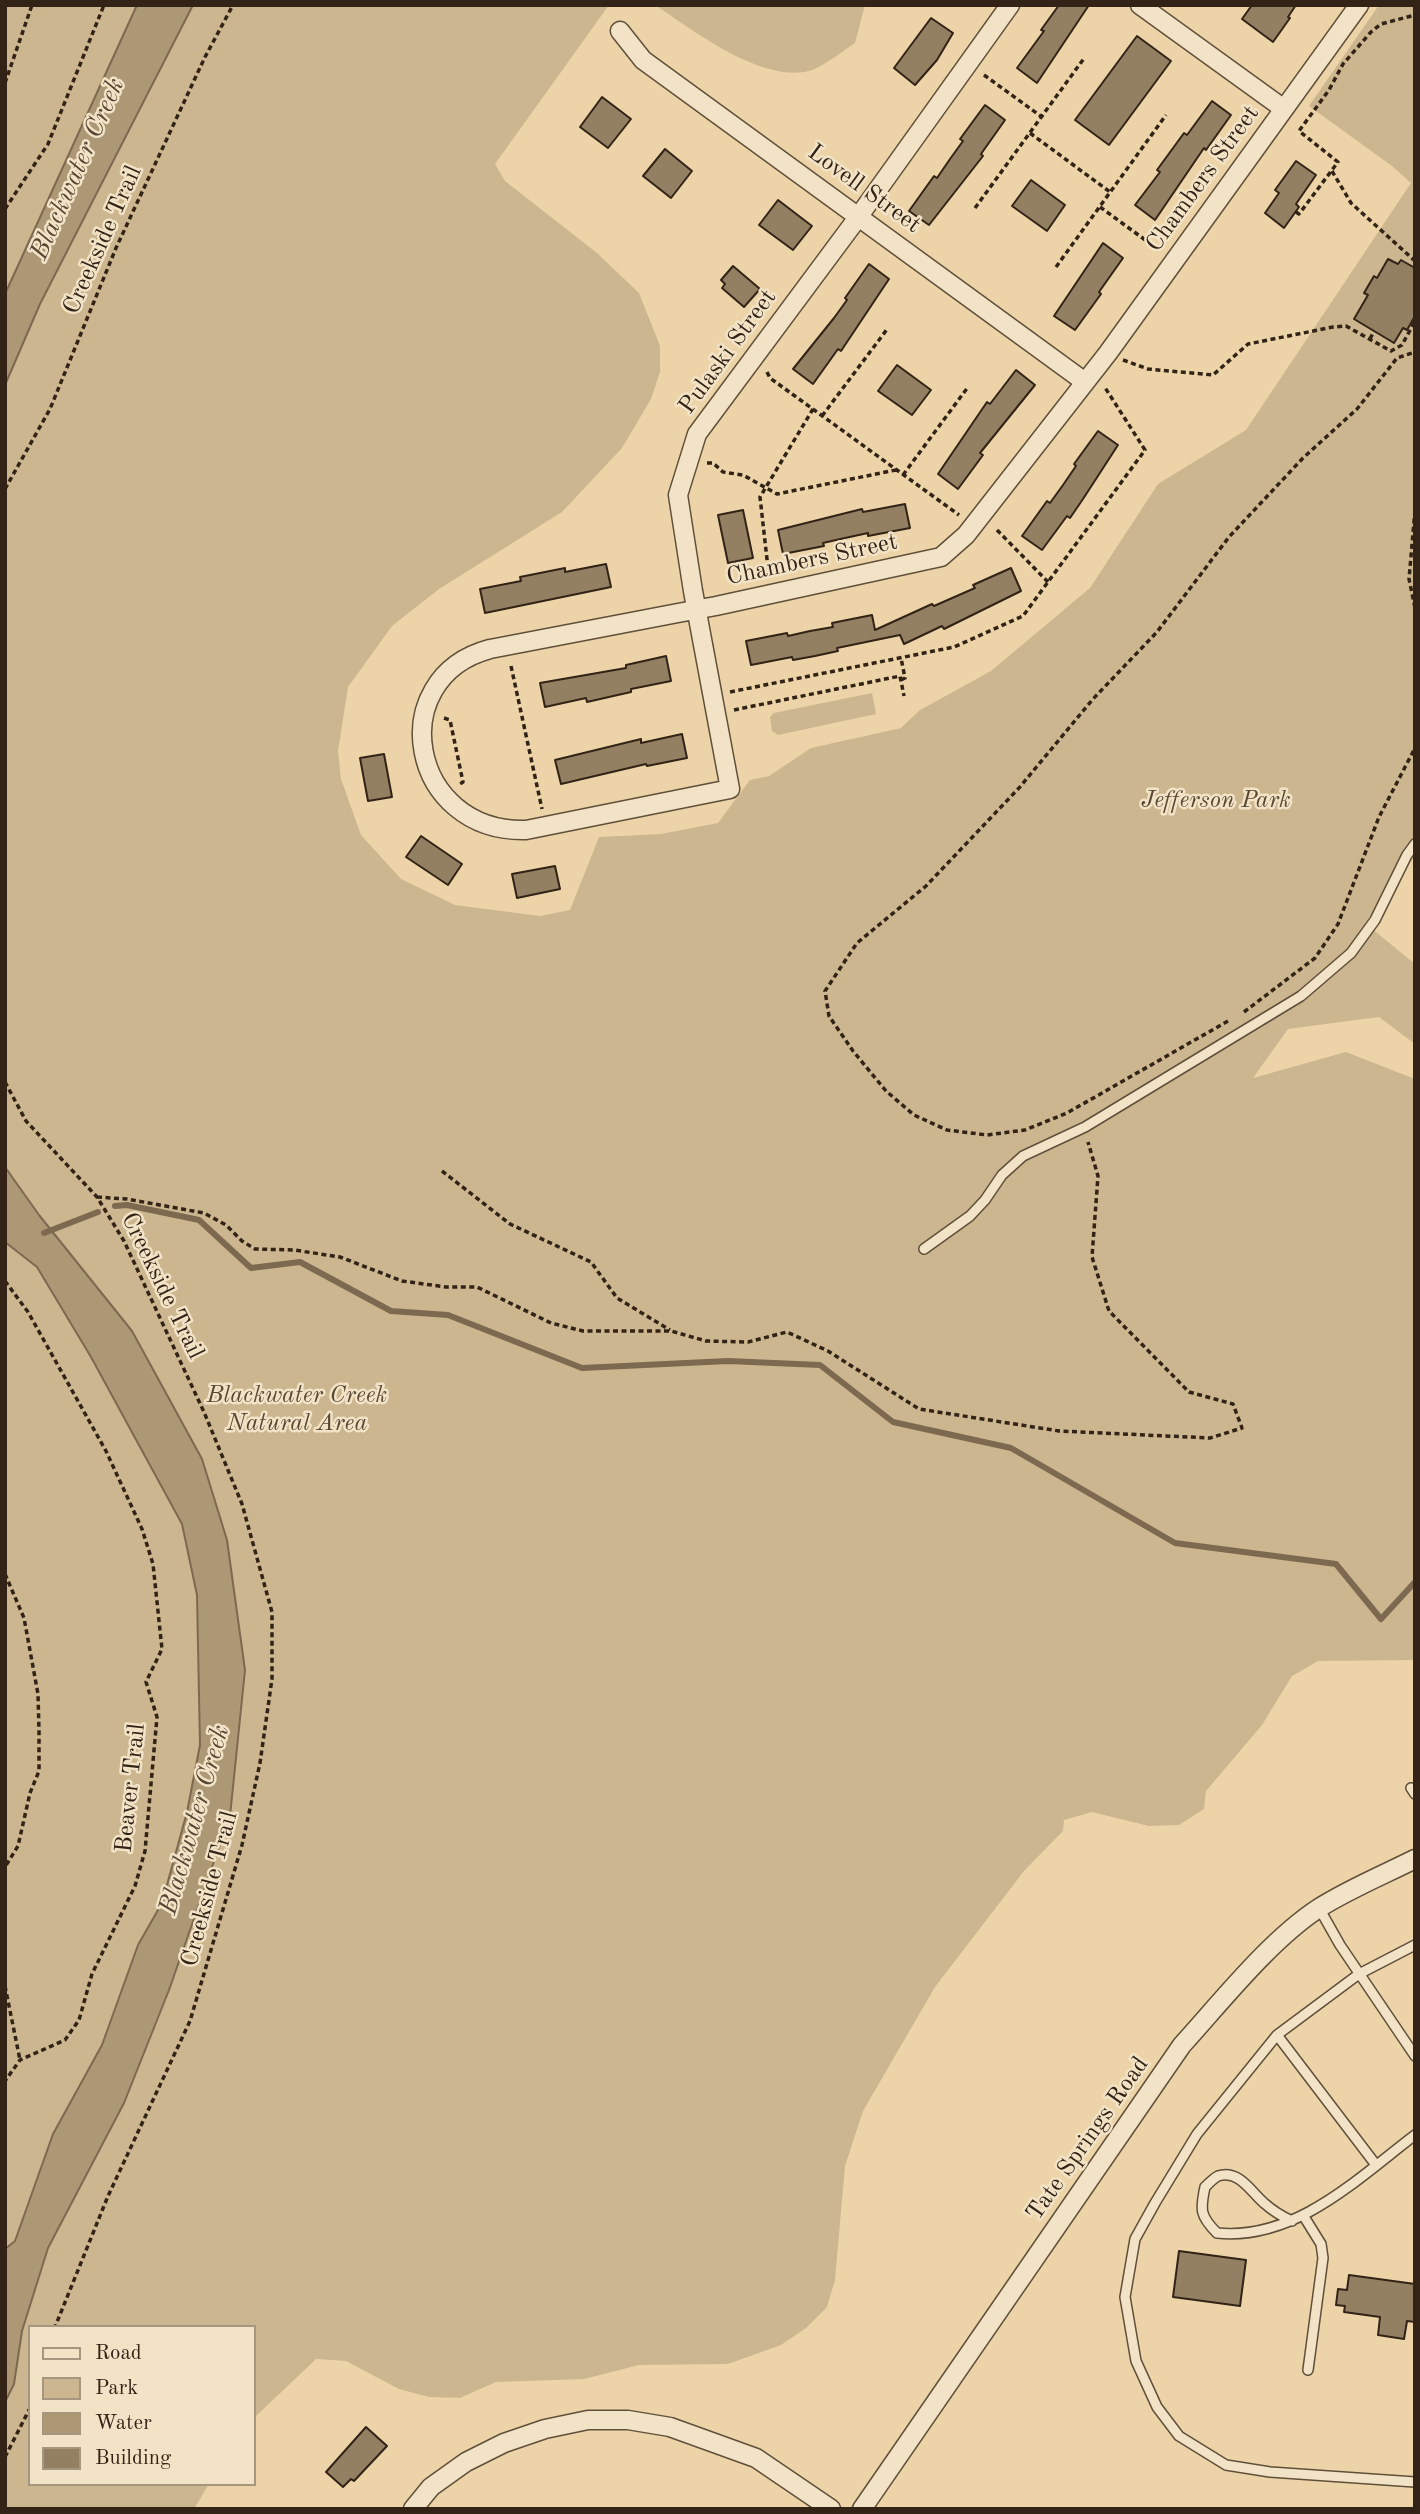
<!DOCTYPE html>
<html>
<head>
<meta charset="utf-8">
<style>
	body { margin:0 }
	#map { position:relative; width:1420px; height:2514px; overflow:hidden; background:#ecd4a8; font-family:"Old Standard TT",serif }
	canvas { display:block }
	.frame { position:absolute; inset:0; border:7px solid #322316; pointer-events:none }
	.legend { position:absolute; left:28px; top:2325px; width:228px; height:161px; box-sizing:border-box; background:#f3e3c6; border:2px solid #a69680; margin:0; padding:9px 12px; list-style:none; font-size:21px; color:#322316 }
	.legend li { display:flex; align-items:center; gap:14px; height:35px }
	.legend b { width:35px; border:2px solid #a69680 }
</style>
</head>
<body>
<div id="map">
<canvas width="1420" height="2514"></canvas>
<div class="frame"></div>
<ul class="legend">
<li><b style="height:9px;background:#f3e3c6"></b>Road</li>
<li><b style="height:19px;background:#ccb68f"></b>Park</li>
<li><b style="height:19px;background:#ad9876"></b>Water</li>
<li><b style="height:19px;background:#937f62"></b>Building</li>
</ul>
</div>
<script>
const ctx = document.querySelector('canvas').getContext('2d');
ctx.lineJoin = 'round';
function fillPath(path, color) { ctx.fillStyle = color; ctx.fill(path, 'evenodd'); }
function strokePath(path, color, width, dash) { ctx.strokeStyle = color; ctx.lineWidth = width; ctx.lineCap = dash ? 'butt' : 'round'; ctx.setLineDash(dash || []); ctx.stroke(path); }
function label(font, color, halo, rows, align = 'center') {
  ctx.font = font + ' "Old Standard TT",serif'; ctx.lineWidth = 5; ctx.setLineDash([]); ctx.textBaseline = 'middle'; ctx.strokeStyle = halo; ctx.fillStyle = color; for (const [text, x, y, turn = 0] of rows) {
    ctx.save(); ctx.translate(x, y); ctx.rotate((+turn || 0) * Math.PI / 180); ctx.textAlign = isNaN(turn) ? turn : align; if (halo) ctx.strokeText(text, 0, 0); ctx.fillText(text, 0, 0); ctx.restore();
  }
}
fillPath(new Path2D(`
	M5,5H609L495,164L505,181L597,253L639,293L660,346V372L651,399L622,448L562,512L439,589L392,626L348,687L338,751L341,779L361,835L401,879L455,905L540,916L570,910L599,837L661,834L718,823L750,780L769,776L811,748L901,728L920,710L991,671L1090,588L1158,484L1246,430L1411,183L1392,166L1309,106L1379,5H1415V856L1365,923L1415,964V1044L1379,1017L1288,1029L1253,1078L1346,1052L1415,1079V1660L1318,1661L1292,1676L1262,1725L1206,1791L1204,1809L1179,1825L1149,1826L1092,1812L1064,1820L1063,1831L1024,1871L935,1987L863,2111L845,2166L835,2280L827,2307L806,2328L781,2345L728,2364L639,2365L584,2379L496,2382L460,2398L429,2397L399,2389L346,2361L316,2359L254,2418V2327H30V2484H209L194,2509H5Z
	M655,5H865L855,43C843,51 818,71 804,72C756,79 694,31 655,5Z
	M872,693L876,714L778,735L772,731L770,717L774,713Z`), '#ccb68f');
const water = new Path2D(`
	M137,5H193L40,304L5,385V294Z
	M5,1167L39,1215L132,1331L202,1459L227,1540L245,1670L230,1816L169,1990L124,2103L48,2248L22,2331L14,2384L5,2402V2249L15,2241L53,2134L102,2045L138,1945L162,1903L187,1812L200,1745L197,1595L182,1524L91,1357L37,1267L5,1242Z`);
fillPath(water, '#ad9876');
strokePath(water, '#7c6950', 2);
strokePath(new Path2D(`
	M115,1206L127,1205L199,1220L251,1268L300,1262L391,1311L448,1315L582,1368L728,1361L820,1365L893,1422L1011,1448L1175,1543L1336,1564L1381,1619L1415,1582
	M44,1233L98,1212`), '#7c6950', 6);
const building = new Path2D(`
	M1059,5H1089L1037,83L1017,68L1044,31L1041,30Z
	M1252,5H1296L1288,17L1290,18L1273,42L1242,19Z
	M931,18L953,33L937,60L915,85L894,68Z
	M1137,36L1171,61L1109,145L1075,120Z
	M602,97L631,119L608,148L580,127Z
	M1212,101L1231,115L1206,150L1204,148L1155,220L1135,205L1160,172L1157,170L1184,133L1187,135Z
	M985,105L1005,120L981,154L983,156L929,225L909,211L934,176L937,178L950,159L963,141L960,139Z
	M665,149L692,171L671,198L643,176Z
	M1296,161L1316,175L1296,204L1299,207L1284,228L1265,213L1279,193L1275,190Z
	M1031,180L1065,205L1047,231L1012,206Z
	M778,200L812,226L793,250L759,225Z
	M1103,243L1123,258L1099,292L1101,294L1075,330L1054,316Z
	M1388,259L1398,264L1401,260L1415,268V316L1407,330L1403,328L1394,343L1354,319L1368,295L1364,293L1374,276L1377,278Z
	M869,264L889,279L841,351L838,349L813,384L793,369L834,318L847,300L845,298Z
	M733,266L760,289L744,307L722,288L725,284L721,280Z
	M897,365L931,390L912,415L878,391Z
	M1016,370L1035,385L980,453L983,455L958,489L938,474L987,402L990,404Z
	M1098,431L1118,445L1083,499L1070,518L1067,516L1042,550L1022,536L1047,501L1050,503L1063,485L1076,466L1074,464Z
	M905,504L910,528L868,536V533L845,538L823,543L824,546L783,554L778,530L862,509L863,512Z
	M743,510L753,558L728,563L718,515Z
	M606,564L611,587L485,613L480,589L521,581L520,577L565,568V572Z
	M1011,568L1021,591L944,629L942,626L904,644L900,635L837,648L838,651L815,656L793,660L792,657L751,665L746,641L787,633L788,636L810,631L833,627L832,623L872,615L875,630L932,604L934,606L975,588L973,585Z
	M666,656L671,681L631,689V692L587,702L586,698L545,707L540,683L626,668V665Z
	M682,734L687,758L647,766L646,764L561,784L555,760L641,739V743Z
	M384,754L392,797L368,801L360,758Z
	M421,836L462,864L448,885L406,857Z
	M555,866L560,889L517,898L512,874Z
	M1179,2251L1246,2260L1240,2306L1173,2297Z
	M1349,2275L1415,2284V2322L1407,2321L1404,2339L1378,2335L1380,2317L1344,2312L1345,2306L1336,2305L1338,2289L1347,2290Z
	M366,2427L387,2446L354,2481L351,2479L343,2487L326,2472Z`);
fillPath(building, '#937f62');
strokePath(building, '#322316', 2);
const service = new Path2D(`
	M924,1249L970,1216L985,1200L1002,1175L1023,1156L1085,1127L1301,996L1351,953L1375,920L1407,855L1415,844
	M1411,1788L1415,1794
	M1319,1908L1340,1945L1415,2056
	M1415,1945L1359,1974L1277,2035L1197,2134L1155,2203L1135,2239L1125,2297L1136,2361L1157,2407L1179,2436L1226,2465L1270,2472L1415,2482
	M1277,2035L1376,2165
	M1303,2215L1321,2244L1323,2258L1308,2370
	M1292,2221C1281,2216 1273,2211 1264,2203C1251,2192 1239,2169 1218,2176C1214,2178 1208,2184 1205,2187C1200,2210 1200,2216 1217,2233C1295,2241 1357,2179 1415,2135`);
const minor = new Path2D(`
	M1010,5L859,216L697,434L678,495L693,591L730,789L526,830C409,833 382,678 490,649L678,613L716,606L941,557L966,535L1108,353L1359,5
	M1140,5L1284,109
	M620,31L643,60L1085,382
	M413,2509L431,2487L466,2462L504,2443L545,2429L588,2420H628L670,2427L756,2458L831,2509
	M862,2509L1182,2045C1221,2002 1270,1940 1319,1908C1349,1889 1383,1875 1415,1859`);
strokePath(service, '#604f3a', 12);
strokePath(minor, '#604f3a', 21);
strokePath(new Path2D(`
	M984,75L1042,117
	M5,83L32,5
	M1030,133L1110,192
	M1332,171L1351,203L1415,261
	M1100,207L1159,250
	M975,208L1085,57
	M5,209L48,144L104,5
	M1296,212L1299,214L1338,162L1299,131L1329,90L1343,64L1371,32L1381,24L1415,15
	M1056,267L1166,115
	M1370,339L1374,331
	M1123,360L1148,369L1213,375L1248,344L1333,327L1346,326L1391,351L1402,345L1415,321
	M767,372L770,378L959,515
	M822,416L888,328
	M707,463H713L723,472L743,475L777,494L896,470
	M903,475L968,387
	M5,489L50,409L116,248L205,57L233,5
	M1415,510L1409,579L1415,608
	M997,530L1048,582
	M769,577L760,497L813,409
	M511,666L542,809
	M901,680L905,678L901,658
	M730,692L954,647L1023,616L1145,450L1104,386
	M734,710L900,676L904,696
	M444,718L450,720L463,782L460,784
	M1244,1012L1315,958L1338,924L1379,817L1415,748
	M1228,1021L1067,1113L1025,1130L987,1135L947,1130L914,1115L886,1091L853,1051L829,1016L825,991L857,943L926,886L1019,788L1093,699L1157,632L1229,537L1303,458L1357,409L1397,358L1415,352
	M5,1082L26,1121L97,1197L124,1241L204,1412L242,1504L272,1612V1679L260,1763L242,1845L190,2021L108,2196L55,2327
	M442,1171L510,1224L591,1262L617,1298L670,1330
	M97,1197L127,1199L204,1213L226,1225L242,1241L255,1249L294,1250L340,1257L402,1281L446,1287H477L551,1323L583,1331H671L706,1341L748,1342L787,1332L828,1351L919,1409L1059,1431L1210,1438L1242,1428L1233,1404L1189,1392L1109,1311L1092,1257L1098,1176L1088,1142
	M5,1281L28,1312L106,1451L142,1529L153,1564L162,1649L146,1682L157,1717L145,1851L135,1886L92,1974L79,2020L65,2040L20,2060L5,2081
	M5,1574L24,1618L38,1694L39,1731V1771L30,1793L18,1846L5,1867
	M5,1986L20,2060
	M5,2457L30,2408`), '#322316', 3.5, [5, 3.5]);
strokePath(service, '#f3e3c6', 9);
strokePath(minor, '#f3e3c6', 18);
label('24px', '#322316', '#f3e3c6', [
	["Chambers Street",1203,179,-54],
	["Lovell Street",864,189,36],
	["Creekside Trail",103,240,-66],
	["Pulaski Street",728,352,-54],
	["Chambers Street",812,560,-12],
	["Creekside Trail",162,1286,64],
	["Beaver Trail",131,1788,-84],
	["Creekside Trail",210,1889,-75],
	["Tate Springs Road",1088,2139,-55]
]);
label('italic 24px', '#584834', '#f3e3c6', [
	["Jefferson Park",1216,801],
	["Blackwater Creek",297,1396],
	["Natural Area",297,1424]
]);
label('italic 26px', '#574633', '#f3e3c6', [
	["Blackwater Creek",78,169,-66],
	["Blackwater Creek",195,1820,-74]
]);
</script>
</body>
</html>
